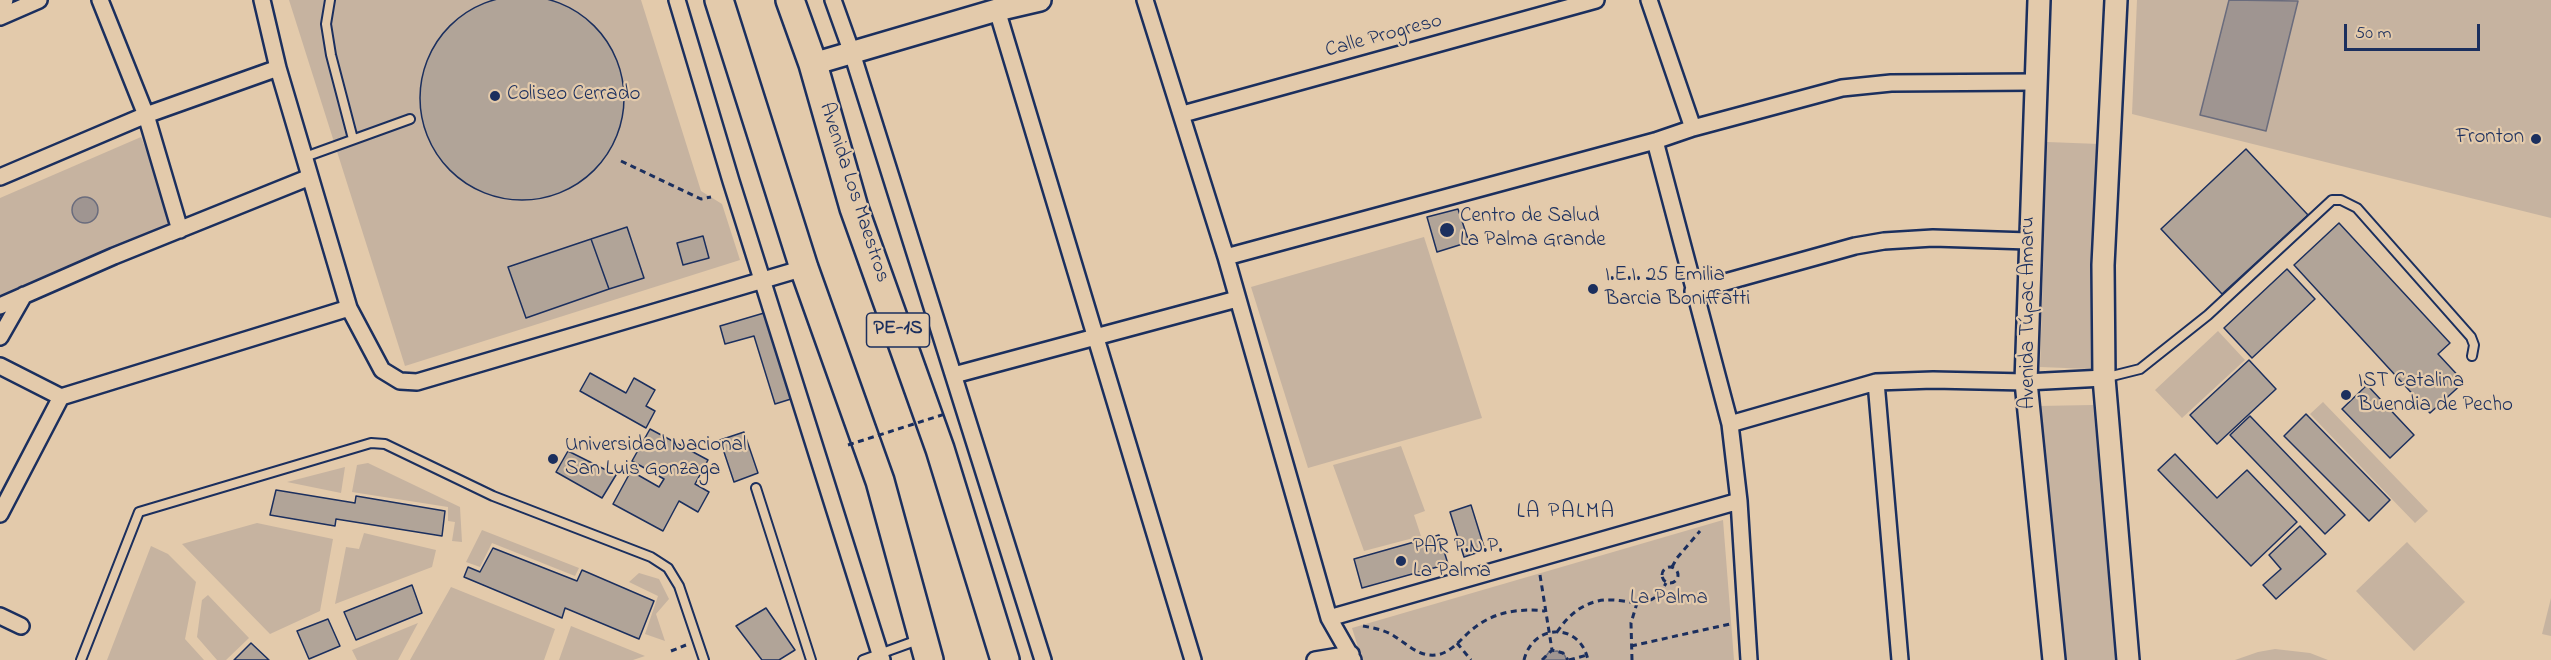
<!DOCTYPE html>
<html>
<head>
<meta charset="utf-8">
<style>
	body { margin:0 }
	#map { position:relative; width:2551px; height:660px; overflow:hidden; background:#e3caab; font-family:"Indie Flower",sans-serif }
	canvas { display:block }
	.scale { position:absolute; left:2344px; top:24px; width:136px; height:27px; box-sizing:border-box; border:3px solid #1b2f5e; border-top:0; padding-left:8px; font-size:18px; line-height:21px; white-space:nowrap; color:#1b2f5e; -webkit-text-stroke:4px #e3caab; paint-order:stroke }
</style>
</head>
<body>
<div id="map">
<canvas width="2551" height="660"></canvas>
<div class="scale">50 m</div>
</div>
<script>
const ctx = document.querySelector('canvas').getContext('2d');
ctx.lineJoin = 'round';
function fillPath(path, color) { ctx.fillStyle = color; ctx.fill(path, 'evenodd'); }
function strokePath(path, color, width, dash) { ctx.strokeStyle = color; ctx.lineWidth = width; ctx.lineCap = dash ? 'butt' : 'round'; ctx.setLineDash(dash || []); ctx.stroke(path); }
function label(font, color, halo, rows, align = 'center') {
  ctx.font = font + ' "Indie Flower",sans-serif'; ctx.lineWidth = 4.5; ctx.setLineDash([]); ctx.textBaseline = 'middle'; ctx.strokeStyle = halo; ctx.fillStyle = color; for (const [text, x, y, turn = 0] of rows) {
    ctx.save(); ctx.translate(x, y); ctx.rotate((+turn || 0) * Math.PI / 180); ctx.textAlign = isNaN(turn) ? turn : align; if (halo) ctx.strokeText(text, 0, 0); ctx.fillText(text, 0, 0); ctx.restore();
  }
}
fillPath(new Path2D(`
	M289,0H641L701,191L722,204L740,260L405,366Z
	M2137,0H2551V218L2132,114Z
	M141,137L171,213L167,224L159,232L0,297V198Z
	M2047,142L2099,144L2091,369L2040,367Z
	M1424,237L1482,418L1308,468L1251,287Z
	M2218,331L2245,360L2182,418L2155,390Z
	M2323,402L2428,511L2415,523L2310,414Z
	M2093,405L2118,660H2062L2038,406Z
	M1401,446L1425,511L1414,515L1421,536L1364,551L1333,465Z
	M368,463L460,507L462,542L452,541L455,522L448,521V507L352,492L357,465Z
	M345,467L341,493L287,482Z
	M1723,520L1734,660H1362L1352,628Z
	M257,523L333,539L320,611L270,634L182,544Z
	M482,530L579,568L575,576L492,543L480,567L466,562Z
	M364,533L436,550L432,567L335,604L346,547L359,549Z
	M2407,542L2465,602L2414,651L2356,591Z
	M151,546L168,554L196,582L185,639L204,660H107Z
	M639,573L659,579L669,599L656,614L665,641L645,634L658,596L629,582Z
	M451,587L555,629L544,660H410Z
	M208,595L249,638L226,660H217L197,637L202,600Z
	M2551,598V636L2542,634Z
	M418,623L398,660H357L352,650Z
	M571,626L645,656L633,660H559Z
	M2275,649L2310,653L2328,660H2235L2258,652Z`), '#c6b3a0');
const water = new Path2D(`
	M2229,0L2298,1L2266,131L2200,115Z
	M72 210a13 13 0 1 1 26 0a13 13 0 1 1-26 0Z
	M1557,651L1564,654L1567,660H1543L1549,652Z`);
fillPath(water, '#9f9591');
strokePath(water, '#6a6c7d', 1.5);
const building = new Path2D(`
	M420 98a102 102 0 1 1 204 0a102 102 0 1 1-204 0Z
	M2246,149L2308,215L2222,294L2161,229Z
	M1458,209L1469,242L1437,252L1427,217Z
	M2339,223L2450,343L2438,354L2464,382L2430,413L2294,265Z
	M627,227L644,278L609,289L591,239Z
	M703,236L709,258L683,265L677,243Z
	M591,239L609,289L526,318L508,267Z
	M2287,269L2315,299L2252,358L2224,328Z
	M764,313L791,399L775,404L754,336L725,344L720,326Z
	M2249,360L2276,389L2217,444L2190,415Z
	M590,373L626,393L634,378L655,390L646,406L655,411L646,428L580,391Z
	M2367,385L2414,435L2390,458L2342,409Z
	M2306,414L2390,500L2369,521L2284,436Z
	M2250,416L2345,515L2325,534L2230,435Z
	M650,429L708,460L695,484L709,492L698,512L679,501L663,531L613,504L631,471L659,487L664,479L632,461Z
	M744,432L758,473L734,482L720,440Z
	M568,451L616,475L602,498L556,472Z
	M2175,454L2217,498L2247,470L2297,522L2251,566L2158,470Z
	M276,490L355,503L356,496L445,511L442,536L336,519L335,526L270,515Z
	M1471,505L1485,550L1464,557L1450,512Z
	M2300,526L2326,554L2276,599L2263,585L2281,569L2269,555Z
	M1439,535L1448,564L1362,588L1354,559Z
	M493,548L577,581L582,570L654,601L639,639L565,608L562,618L464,577L468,567L480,572Z
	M412,585L422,613L356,640L344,612Z
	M766,608L795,650L779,660H762L736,626Z
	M328,619L340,646L309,659L297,631Z
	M251,643L269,660H234Z`);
fillPath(building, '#b1a498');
strokePath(building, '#1b2f5e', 1.5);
const lane = new Path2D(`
	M330,0L326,24L331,55L353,139
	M305,157L410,119
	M2104,378L2140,369L2208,315L2332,200H2341L2357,208L2471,337L2474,345L2472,356
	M756,488L811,660
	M81,660L139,512L371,443L385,444L493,496L651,557L668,568L679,586L704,660
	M863,660L918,640`);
const street = new Path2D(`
	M100,0L146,115L180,230
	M262,0L278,68L349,308L382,370L400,381L417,382L804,268
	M677,0L731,181L882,660
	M833,0L852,53L1043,660
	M1145,0L1226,257L1329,618L1353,660
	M1649,0L1693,128
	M0,5L5,0
	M997,10L1193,660
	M0,17L39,0
	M1183,114L1596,0
	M1655,141L1730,424L1739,501L1749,660
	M0,177L146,115L278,68
	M1226,257L1655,141L1693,128L1842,88L1891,83L2035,82
	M1693,291L1855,246L1884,241L1933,238L2029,241
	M0,306L114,256L310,177
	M0,337L24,295
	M0,366L61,397
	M954,375L1237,299
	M1876,382L1900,660
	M1730,424L1876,382L1933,380L2026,382L2104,378
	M0,514L61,397L349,308
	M0,616L21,626
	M1329,618L1739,501
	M1315,660L1351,654`);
const secondary = new Path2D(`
	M2039,0L2026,382L2054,660
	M2116,0L2103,265L2104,378L2128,660
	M813,64L997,10L1040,0`);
const highway = new Path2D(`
	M719,0L804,268L880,481L929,660
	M790,0L813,64L854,208L940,449L1005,660`);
strokePath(lane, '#1b2f5e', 12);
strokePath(street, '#1b2f5e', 20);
strokePath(secondary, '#1b2f5e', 26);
strokePath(highway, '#1b2f5e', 32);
strokePath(new Path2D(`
	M621,161L701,199L711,197
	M1662 575a8 8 0 1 1 16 0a8 8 0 1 1-16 0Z
	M1672,567L1677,558L1700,531
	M1540,575L1552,650
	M1363,626C1374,628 1385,630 1394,636C1407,644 1419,657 1436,655C1452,653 1462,637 1474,628C1494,612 1519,608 1545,611
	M1557,632C1567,617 1580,605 1598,601C1626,595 1649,617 1666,583
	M1457,643L1471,660
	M1631,646L1730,624
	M671,651L686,645
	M1524,660C1533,623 1580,622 1588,660
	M1542,660L1552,650L1563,653L1568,660
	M1569,660L1587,655
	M1632,660L1631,623L1637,603`), '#1b2f5e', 3, [6, 4.5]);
strokePath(lane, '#e3caab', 8);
strokePath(street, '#e3caab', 15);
strokePath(secondary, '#e3caab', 21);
strokePath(highway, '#e3caab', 27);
strokePath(new Path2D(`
	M848,445L945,414`), '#1b2f5e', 3, [6, 4.5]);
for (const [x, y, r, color] of [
	[495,96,6,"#1b2f5e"],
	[2536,139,6,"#1b2f5e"],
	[1447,230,8,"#1b2f5e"],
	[1593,289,6,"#1b2f5e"],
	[2346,395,6,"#1b2f5e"],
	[553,459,6,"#1b2f5e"],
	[1401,561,6,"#1b2f5e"]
]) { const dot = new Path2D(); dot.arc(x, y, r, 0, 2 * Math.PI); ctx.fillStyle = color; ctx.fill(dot); strokePath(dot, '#e3caab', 2); }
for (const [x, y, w] of [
	[898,330,63]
]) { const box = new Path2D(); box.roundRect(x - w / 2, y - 17, w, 34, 4.5); ctx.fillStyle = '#e3caab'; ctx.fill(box); strokePath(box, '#1b2f5e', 1.5); }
label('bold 20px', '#1b2f5e', null, [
	["PE-1S",898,330]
]);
label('21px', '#1b2f5e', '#e3caab', [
	["Calle Progreso",1384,37,-15],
	["Avenida Los Maestros",853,193,72],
	["Avenida Túpac Amaru",2030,313,-90]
]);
label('21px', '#1b2f5e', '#e3caab', [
	["Coliseo Cerrado",507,96],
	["Fronton",2524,139,"right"],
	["Centro de Salud",1460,218],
	["La Palma Grande",1460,242],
	["I.E.I. 25 Emilia",1605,277],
	["Barcia Boniffatti",1605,301],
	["IST Catalina",2358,383],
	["Buendia de Pecho",2358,407],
	["Universidad Nacional",565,447],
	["San Luis Gonzaga",565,471],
	["PAR P.N.P.",1413,549],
	["La Palma",1413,573]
], 'left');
label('21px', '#2c3c65', '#e3caab', [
	["La Palma",1669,600]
]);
ctx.letterSpacing = '1.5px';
label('22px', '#1b2f5e', '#e3caab', [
	["LA PALMA",1566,513]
]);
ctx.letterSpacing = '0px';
</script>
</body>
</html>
